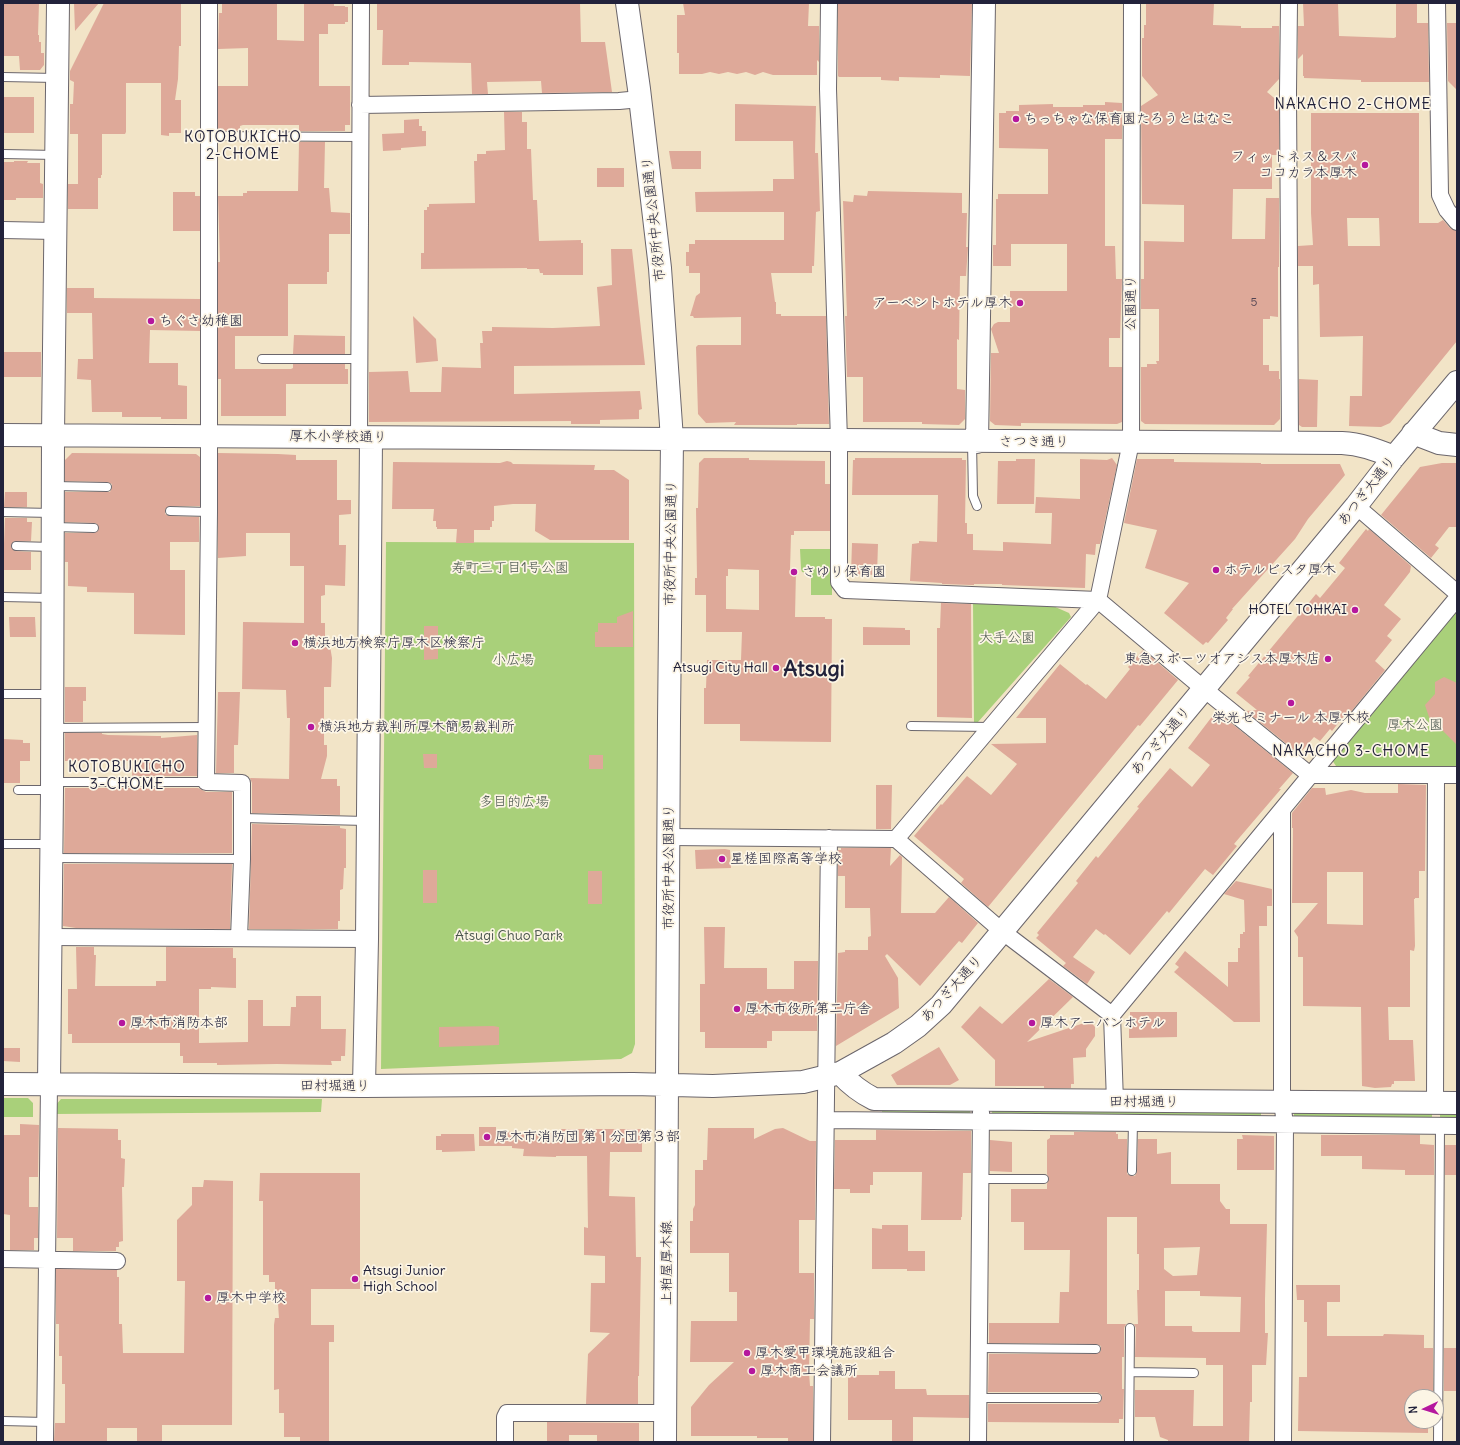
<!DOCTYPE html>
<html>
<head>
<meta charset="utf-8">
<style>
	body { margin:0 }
	#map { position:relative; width:1460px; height:1445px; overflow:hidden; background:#f2e4c7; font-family:Delius,sans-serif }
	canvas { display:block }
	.frame { position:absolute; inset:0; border:4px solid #22223b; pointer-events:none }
	.north { position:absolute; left:1404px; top:1389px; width:40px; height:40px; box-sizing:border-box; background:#fcf5e5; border:1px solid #a5a1a1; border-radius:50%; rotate:266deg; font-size:11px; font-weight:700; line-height:16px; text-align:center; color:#22223b }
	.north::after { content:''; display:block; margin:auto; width:14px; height:18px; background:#b5179e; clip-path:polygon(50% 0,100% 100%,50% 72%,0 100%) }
</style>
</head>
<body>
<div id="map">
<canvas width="1460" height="1445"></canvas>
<div class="frame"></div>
<div class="north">N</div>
</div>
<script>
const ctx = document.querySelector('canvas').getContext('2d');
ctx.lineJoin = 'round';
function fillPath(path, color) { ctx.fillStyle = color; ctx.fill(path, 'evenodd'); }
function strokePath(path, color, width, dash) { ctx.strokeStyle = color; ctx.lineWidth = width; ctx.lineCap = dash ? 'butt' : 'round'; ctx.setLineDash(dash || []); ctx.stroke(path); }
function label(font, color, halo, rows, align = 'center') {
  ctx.font = font + ' Delius,"Klee One",sans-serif'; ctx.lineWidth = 3.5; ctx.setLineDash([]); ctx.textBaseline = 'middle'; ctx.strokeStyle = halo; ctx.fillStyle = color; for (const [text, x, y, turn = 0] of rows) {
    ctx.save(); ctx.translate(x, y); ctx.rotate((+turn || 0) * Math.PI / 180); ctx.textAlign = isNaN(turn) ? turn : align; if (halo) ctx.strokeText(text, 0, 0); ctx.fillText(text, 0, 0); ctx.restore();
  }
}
fillPath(new Path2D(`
	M386,542L634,543L635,1044L632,1053L621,1059L381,1069Z
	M800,549H832V595H811V574L802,572L801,569Z
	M973,603L1053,606L1069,613L1071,617L978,722L974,723Z
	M1457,609V766H1336L1332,760Z
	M3,1098H28L33,1103V1117H3Z
	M61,1099H322L321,1112L55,1114V1106Z
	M882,1108H970V1115L882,1114Z
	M992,1110L1261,1111V1119L992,1118Z
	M1294,1111L1432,1112V1120L1294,1118Z
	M1440,1112H1457V1119H1440Z`), '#a9d07a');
fillPath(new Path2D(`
	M3,3H39L38,35H39V42H41V53H44V65L40,70H20L19,56H3Z
	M74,3H99L75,31Z
	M104,3H181V46H179L178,79L175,100H181V133H169V136L161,135V83H126V132L125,134H102V175H101V178H98V209H68V184H78V134H70V104H73L74,82L70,80V71Z
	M222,3H277V40L304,41V3H334V6H345V7H348V22H345V24H328V34H319V86H350V125H345V131H299V125H243L240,126V131H222V129H218V86H248V48L218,49L219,13H222Z
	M377,3H580L581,42H605L612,92L542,93L541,81L487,82L488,94H472L471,63L409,62V65H382L383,30H377Z
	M683,3H809L808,26H819V62L817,60V75H773L763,72L755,75L746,72L737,74L728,72L719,74L710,72L702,74H679V53H677V15H685Z
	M838,3H972L970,76L940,75V78L899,77V81L881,80V77H839L838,76Z
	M1146,3H1214L1213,25L1241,26V28H1272V26H1279V79L1267,92L1279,102V155H1272V189H1233L1232,239H1265L1266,198H1279V267H1278V317L1270,316V319H1263V365H1269V371H1279V379H1280V419L1274,425L1145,424L1141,421V367H1147V364H1157L1156,361H1159V309H1141V279H1144V241L1184,242V205L1142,204L1141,106L1158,95L1142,76V38H1144V25H1146Z
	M1303,3H1338L1339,36L1394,38L1396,37V3H1417V23H1428L1429,82H1361V80L1304,78V76H1303V54L1298,59V26H1304Z
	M1447,23H1457V90L1448,81Z
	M3,97H34V133H3Z
	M1105,102L1122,103V139H1105V246H1115L1116,279H1122L1120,338H1109V367H1122V422L1117,424L1021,423V426L995,425L990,421L991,353H999L991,329L994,324L998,322H1010V291H1067V244H1011V266H993V245H996V199H998V194H1048V149L999,148V113H1006V111H1019V105L1053,104V107H1083V105H1105Z
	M735,104L816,106L815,153H818L820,211L816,212L814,266H812V273H771L775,302H776V314H781V316H826L829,424H797V425H734L736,422L706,423L698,414L696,347L698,345H741V317L694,318L693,316H690L696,296L700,293V273H689V266H686V252H689V244H695V240H784V212H696L695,192L773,191V179H794L793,141H735Z
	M504,112H522V122H527V149H531L533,200H537L539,241L581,240V243H583V275H543V273H540L539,269H527V268L421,269V253H424V210H427V207H429V204L475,203L474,161H477V154H486V151L505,150Z
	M1311,113H1419V223H1438L1443,220L1450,228L1457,231V341L1390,423L1381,427L1349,426L1350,396H1362L1363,336L1320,337L1319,284L1313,285V266H1298V246L1313,245L1311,213ZM1347,218H1379L1380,246H1348Z
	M419,119V126H422V131H426V146L401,148V150L383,151L382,134L404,133V120Z
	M299,142H325L324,188H329L331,212L350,213V234H329V272H327V284H288V336H235V369H291L293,368V364H345V369H348V384H286V416H221V379H218V262H220L218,196H243V193H247V191H298Z
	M669,151H701V169H672Z
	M14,161H28L27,163H40V183L43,184V198H16V200H3V162H14Z
	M597,168H624V187H597Z
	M868,191L962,193V213H967L966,247H968L966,276H960L959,340L957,339V389L965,390V419L959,425L922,424V422H863V377H847L845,316H847L843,201L853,202L854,195L867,196Z
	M173,192H195V196H200V231H173Z
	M611,249H632L645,365L514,366V394L640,391L642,409L639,410V419L600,420V424H571V421L369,422V372L408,371L410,392H441L442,367L481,368L480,343H483L482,331H492V327L553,328L600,326L597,287L612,285Z
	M67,288H94V298L200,299V331L150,330L149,363H178V385L187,386V419H161V417H122V412H92L91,380L77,379L78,359H93L92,313H67Z
	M413,316L436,339L438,361L416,363Z
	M294,335L345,336V354H293Z
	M3,352H41V377H3Z
	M1299,379L1318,380L1317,427H1302L1299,425Z
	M72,453L196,454L200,457V506H170L166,508L165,510V514L169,516L199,517V542H170V570H185V635L134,634V593L87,592V587L68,586V562H65V533H94L98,531L99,528L97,524L95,523L65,522V492H110L112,487V484L107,482L65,481V460Z
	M218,453L278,454L296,455V460H337V500H351V514L339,515V545H346L345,586L325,585V595L321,596V623H325V647L330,646L332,658L331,687H324V745H327V756L321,779H337V786H340V815L252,813V783L250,778L289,779L290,718H287L286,690L242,689L243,622L304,623V566H290V533H246V556L218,558Z
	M704,458H749V460L825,461V484H830V531H794V535H791L790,570H796L795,617H825V619H832L831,742L740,741V724H704V688H706L707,660H741L742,632H706V595H695V578H697L696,508H698L699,463ZM728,569L759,570V610L726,609V576H728Z
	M855,458H962V460H966L965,523H967V534H973V550L1003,551V542L1051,544L1052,513H1035L1036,497L1080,499V459L1107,460L1112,458L1117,465L1100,544H1096L1095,555L1086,554L1085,588L1002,585V584H974V585H971L942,584V583L910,581L912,544L919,543V541L937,542L938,495H852L853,460H855Z
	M1016,459H1035L1034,504H997L998,461H1016Z
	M1137,459H1174V462L1261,463V464H1340L1345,475L1308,519L1295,539L1232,609H1233L1226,618L1228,620L1208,643L1206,642L1203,645L1164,613L1189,583L1145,568L1157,530L1124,523Z
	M507,461L511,462L513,464L595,465L594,470H614L629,480V540H550L535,531L536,504H513L494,506V521H492V527H490V530H474V543H456L457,529H437V527H436V521H433L434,509H392L393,462L500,463Z
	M1442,463H1457V527H1449L1435,545L1439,548L1431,558L1381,515L1420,467Z
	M5,492H27V507H4Z
	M5,518H27V522H32L31,541H14L11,546L13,550L15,551L31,552V570H3Z
	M1366,529L1368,531L1369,529L1411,566L1410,572L1384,605L1401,619L1387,636L1392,640L1375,661L1385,670L1350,713L1348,711L1332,731L1330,729L1320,741L1314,737L1299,754L1246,711L1257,710L1236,693L1250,677L1248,676L1316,594L1320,598L1345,568L1339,563Z
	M852,543L878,544L877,575L851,574Z
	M941,603L971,604L972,718L937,717V628H940Z
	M633,611V647H595V632H598V623H617V617Z
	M9,617H35L36,637H10Z
	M424,626H438V659L424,660Z
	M863,627L905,628V630H910V645H863Z
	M1143,650L1178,680L1140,726L1138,725L1125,741L988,907L961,883L964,879L914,836L941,804L942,805L967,776L991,795L1017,764L991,744L1046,743V718H1016L1060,664L1086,685L1087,684L1106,699L1130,669L1128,667Z
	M1444,677L1457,683V745L1440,728L1436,729L1429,717L1425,705L1435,694V682Z
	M65,687H86V701H83V722H65Z
	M218,692H240L238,745H234V773H216Z
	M1214,714H1220L1293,773L1279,789H1281L1234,844L1237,846L1213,875L1205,869L1169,913L1167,911L1130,955L1105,934L1104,935L1096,929L1073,957L1095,972L1087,984L1063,966L1066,963L1036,938L1039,935L1037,933L1078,883L1076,881L1096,856L1098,858L1139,808L1137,807L1170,768L1192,787L1210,765L1188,748Z
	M65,733H102V734L108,735L157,736H161V738L197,735V776H132L133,761H65Z
	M3,739L23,740V743H30V761H20V783H3Z
	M423,754H437V768H424Z
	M589,755H603V769H589Z
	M1398,784L1426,785L1425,871H1419V898H1415V899H1414L1415,946L1414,951L1410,950V1007H1388L1389,1040H1413L1415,1081H1394V1084H1392L1391,1087L1375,1088L1362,1086L1361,1007L1303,1006V957H1298V937L1294,931L1318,903H1292L1293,828H1292V813L1312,788H1325L1326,795L1351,790L1365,793H1398ZM1327,872H1363V925L1327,924Z
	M876,785H892L891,829H876Z
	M65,788H198L206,792H232V853H64Z
	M252,824L340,826V828L346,829V868H344L343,889L340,890V921H338V929H249Z
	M841,848H891L890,866L900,855L902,857L901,913H935L949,897L978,923L962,943L959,941L920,986L887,954L885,956L898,978L899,1008L836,1046L838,953L845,952V950H868V937L871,936L870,908H845V876H838V850H841Z
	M725,849L730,850L731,868L696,869L695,850Z
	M64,864H232L230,929L76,928L63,926Z
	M423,870H437V903H423Z
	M588,871H602V904H588Z
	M1236,881L1272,889V906H1267V926H1259L1260,1022H1234L1174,972L1179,967L1175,964L1185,951L1228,987V962H1238V948H1240V934H1243V932H1245L1244,900L1224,894Z
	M704,927H725L724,968H767V989H794V961H818L817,1031H772V1041H767V1048H705V1032H700V984H705Z
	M76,947H94V955H96L95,986H156V981H166V947L233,948V958H236V988L211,987V989H199V1043L248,1042V1000H263V1026H290L291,1007H296V996H321V1029H346L345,1056H341V1061H331L332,1065L277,1064L217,1065V1063H183V1056H180V1043H72V1034H68V989H77Z
	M1049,979L1073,997L1027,1042L1090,1021L1095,1027V1036L1086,1049V1057L1073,1058L1074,1084H1071V1088H1044V1086H995V1060L961,1027L980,1006L1002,1024Z
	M1130,1012H1177V1037L1129,1038V1018H1130Z
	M493,1026L499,1027V1045L439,1047V1027Z
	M939,1047L959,1080L950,1085H897L891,1075Z
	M3,1048H20V1062L3,1061Z
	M20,1124L39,1125L38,1177H29V1207H38V1238H34V1250H10V1215L3,1214V1135H20Z
	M479,1127H496V1131L561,1134V1129H642V1152H610L609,1196L635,1197L636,1257H641L639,1376H638V1404H586L588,1354L610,1333L590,1332L591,1283H605V1256L584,1255V1227L588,1228L587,1156H556V1157L523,1156L524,1149L512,1148V1146H479Z
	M58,1128L118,1129V1140H121V1158L125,1159L124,1187H122L123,1241L119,1242V1247H116V1251H73V1238H57Z
	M708,1128H754V1139L775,1129L783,1128L810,1141H816L815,1220H799V1273H814V1319H810L809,1372L810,1386H813V1442H788V1438H757V1436H691V1407L709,1385L734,1362H690L691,1321H737V1292H729V1253H690V1221H693V1209L695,1205V1170H703V1160H707Z
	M876,1130L971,1131V1173H963L962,1217H961V1220H921L922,1172H873V1185H870V1193H850V1189H834L835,1140H876Z
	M1074,1132H1116V1134H1118V1139H1127V1174L1132,1176H1135L1137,1172L1138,1139H1157V1154L1171,1152V1184H1220V1201L1226,1209H1230V1224H1267L1265,1299V1333H1268L1266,1365H1252V1402H1250L1249,1442H1168V1440L1160,1437L1155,1417H1135V1390H1194L1193,1426H1223V1365H1206V1358L1135,1357L1136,1328L1134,1324H1138L1137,1290H1139V1254H1137V1217H1107V1324H1126L1124,1328V1357H1122V1389H1124L1123,1419H1119V1423L988,1422V1404H1097L1102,1400V1395L1097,1392H988L989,1354H1096L1101,1351V1346L1096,1344L989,1343V1323H1059L1060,1292H1069L1070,1250H1024V1222H1011V1189H1047V1184L1049,1179L1047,1174V1140L1050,1138V1135H1074ZM1200,1247L1197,1275L1173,1276L1164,1269V1248ZM1165,1291H1200V1296L1241,1297L1240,1332H1194L1192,1331V1326H1165Z
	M441,1134H474L475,1151L442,1152V1150H436V1136H441Z
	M1242,1135L1274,1136V1170H1237V1139H1243Z
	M1321,1135H1420V1144L1434,1145V1175H1405V1170L1362,1169V1156H1321Z
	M990,1140L1012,1142V1172L990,1171Z
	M1445,1145H1457V1175H1445Z
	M260,1173H360V1289H311V1325H334V1342H329V1441H300V1437H284V1413H279V1389L274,1390V1325L275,1318H279L277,1289H275V1282H269V1275H263V1201H259Z
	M204,1180L233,1181L232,1425H162V1442H137V1428H107V1442H54L55,1423H65V1384H62V1356H59V1324H56V1269L117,1270V1277H119V1324H122L123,1353H184L185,1281H177V1220L192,1205V1187H203Z
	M882,1225H908V1251H925V1271H907V1269H872V1228L882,1229Z
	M1296,1285H1340V1302H1327V1336H1383L1384,1334L1424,1335V1348H1433V1391H1430V1397H1412V1421H1430V1425H1428V1433L1298,1431L1299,1377H1307V1322H1304V1300H1297Z
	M1444,1348H1457V1391H1444Z
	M879,1371H895V1389H926L927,1395H969V1418L913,1417V1442H892V1420H848V1377L850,1376L849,1375H879Z
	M547,1422L639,1423V1442H597V1435H569V1442H547Z`), '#dea999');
const lane = new Path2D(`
	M3,77L56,78
	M208,136L360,137
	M3,154L56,155
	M262,359H359
	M972,442L973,496L977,506
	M54,486L107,487
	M170,511L209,512
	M3,512L52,513
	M53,527L94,528
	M16,546L52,547
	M3,597L52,598
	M3,694H52
	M911,726L991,727
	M53,728L206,727
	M52,782H206
	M18,790H51
	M243,818L366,821
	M3,844H50
	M52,858L242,859
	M1132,1171L1133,1122
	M981,1179H1044
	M979,1348L1096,1349
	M1130,1372L1194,1373
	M979,1398H1097
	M3,1421L45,1422
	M1129,1442L1130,1328
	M1438,1442L1440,1126`);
const street = new Path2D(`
	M209,3V512L206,782L242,783V859L239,938
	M829,3L828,89L839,441V582L845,590L1098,600L1204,689L1310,775H1457
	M1289,3L1288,92L1290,443
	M1437,3L1440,195L1447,210L1457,222
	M360,105L619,101L640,99
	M3,230L55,231
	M359,437L361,3
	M1356,506L1457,593
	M1282,810V1102L1285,1124L1283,1442
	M669,837L896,839L1003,932L1112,1015L1115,1102
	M896,839L1098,600L1131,442L1132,3
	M50,937L367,939
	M1112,1015L1457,598
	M1435,1103L1436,776
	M827,1120L1457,1126
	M3,1259L117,1261
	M45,1442L49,1084
	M505,1442V1417L507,1413H665
	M822,1442L829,838
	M978,1442L981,1112`);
const secondary = new Path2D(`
	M627,3L639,89L660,268L672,439L669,720L665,1442
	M1413,433L1439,443L1457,445
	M3,435L1342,443C1361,444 1376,450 1394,457
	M977,442L984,3
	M840,1073C850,1084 860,1092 874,1099L1457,1103
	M3,1084L364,1086L633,1084L713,1086L803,1082L840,1073L894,1043L918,1026L941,1005L1356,506L1394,457L1457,382
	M49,1084L52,790L53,435L58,3
	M364,1086L367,939L371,438`);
strokePath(lane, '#6b666c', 10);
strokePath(street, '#6b666c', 18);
strokePath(secondary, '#6b666c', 24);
strokePath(lane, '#fff', 8);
strokePath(street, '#fff', 16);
strokePath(secondary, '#fff', 22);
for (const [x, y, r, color] of [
	[1016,119,4,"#b5179e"],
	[1365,165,4,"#b5179e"],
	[1020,303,4,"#b5179e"],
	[151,321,4,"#b5179e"],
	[1216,570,4,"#b5179e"],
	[794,572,4,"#b5179e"],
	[1355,610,4,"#b5179e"],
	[295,643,4,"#b5179e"],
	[1328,659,4,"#b5179e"],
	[776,668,4,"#b5179e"],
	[1291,703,4,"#b5179e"],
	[311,727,4,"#b5179e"],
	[722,859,4,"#b5179e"],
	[737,1009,4,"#b5179e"],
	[122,1023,4,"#b5179e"],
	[1032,1023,4,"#b5179e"],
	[487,1137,4,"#b5179e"],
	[355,1279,4,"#b5179e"],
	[208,1298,4,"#b5179e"],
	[747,1353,4,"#b5179e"],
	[752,1371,4,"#b5179e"]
]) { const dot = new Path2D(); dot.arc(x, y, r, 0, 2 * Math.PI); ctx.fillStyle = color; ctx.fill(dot); strokePath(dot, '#fcf5e5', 1.5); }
label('12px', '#514452', null, [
	["5",1254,303]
]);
label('14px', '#22223b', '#fcf5e5', [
	["ちっちゃな保育園たろうとはなこ",1024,119],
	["フィットネス＆スパ",1357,157,"right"],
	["ココカラ本厚木",1357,173,"right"],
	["アーベントホテル厚木",1012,303,"right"],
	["ちぐさ幼稚園",159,321],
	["ホテルビスタ厚木",1224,570],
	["さゆり保育園",802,572],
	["HOTEL TOHKAI",1347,610,"right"],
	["横浜地方検察庁厚木区検察庁",303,643],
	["東急スポーツオアシス本厚木店",1320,659,"right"],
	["Atsugi City Hall",768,668,"right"],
	["栄光ゼミナール 本厚木校",1291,718,"center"],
	["横浜地方裁判所厚木簡易裁判所",319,727],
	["星槎国際高等学校",730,859],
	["厚木市役所第二庁舎",745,1009],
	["厚木市消防本部",130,1023],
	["厚木アーバンホテル",1040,1023],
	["厚木市消防団 第１分団第３部",495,1137],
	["Atsugi Junior",363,1271],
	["High School",363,1287],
	["厚木中学校",216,1298],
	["厚木愛甲環境施設組合",755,1353],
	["厚木商工会議所",760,1371]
], 'left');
label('14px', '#22223b', '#fcf5e5', [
	["市役所中央公園通り",654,219,-96],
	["公園通り",1131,303,-90],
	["厚木小学校通り",338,437,1],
	["さつき通り",1034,442],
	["あつぎ大通り",1367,491,-52],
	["市役所中央公園通り",671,543,-89],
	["あつぎ大通り",1161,741,-50],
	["市役所中央公園通り",669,867,-90],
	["あつぎ大通り",952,989,-48],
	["田村堀通り",335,1086],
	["田村堀通り",1144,1102],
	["上粕屋厚木線",667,1263,-90]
]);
label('14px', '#4a564e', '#fcf5e5', [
	["寿町三丁目1号公園",510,568],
	["大手公園",1007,638],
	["小広場",513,660],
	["厚木公園",1415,725],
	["多目的広場",514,802],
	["Atsugi Chuo Park",509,936]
]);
ctx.letterSpacing = '1px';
label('15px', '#22223b', '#fcf5e5', [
	["NAKACHO 2-CHOME",1353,105],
	["KOTOBUKICHO",243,138],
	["2-CHOME",243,155],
	["NAKACHO 3-CHOME",1351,752],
	["KOTOBUKICHO",127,768],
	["3-CHOME",127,785]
]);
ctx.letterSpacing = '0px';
label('bold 22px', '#22223b', '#fcf5e5', [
	["Atsugi",814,670]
]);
</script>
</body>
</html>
